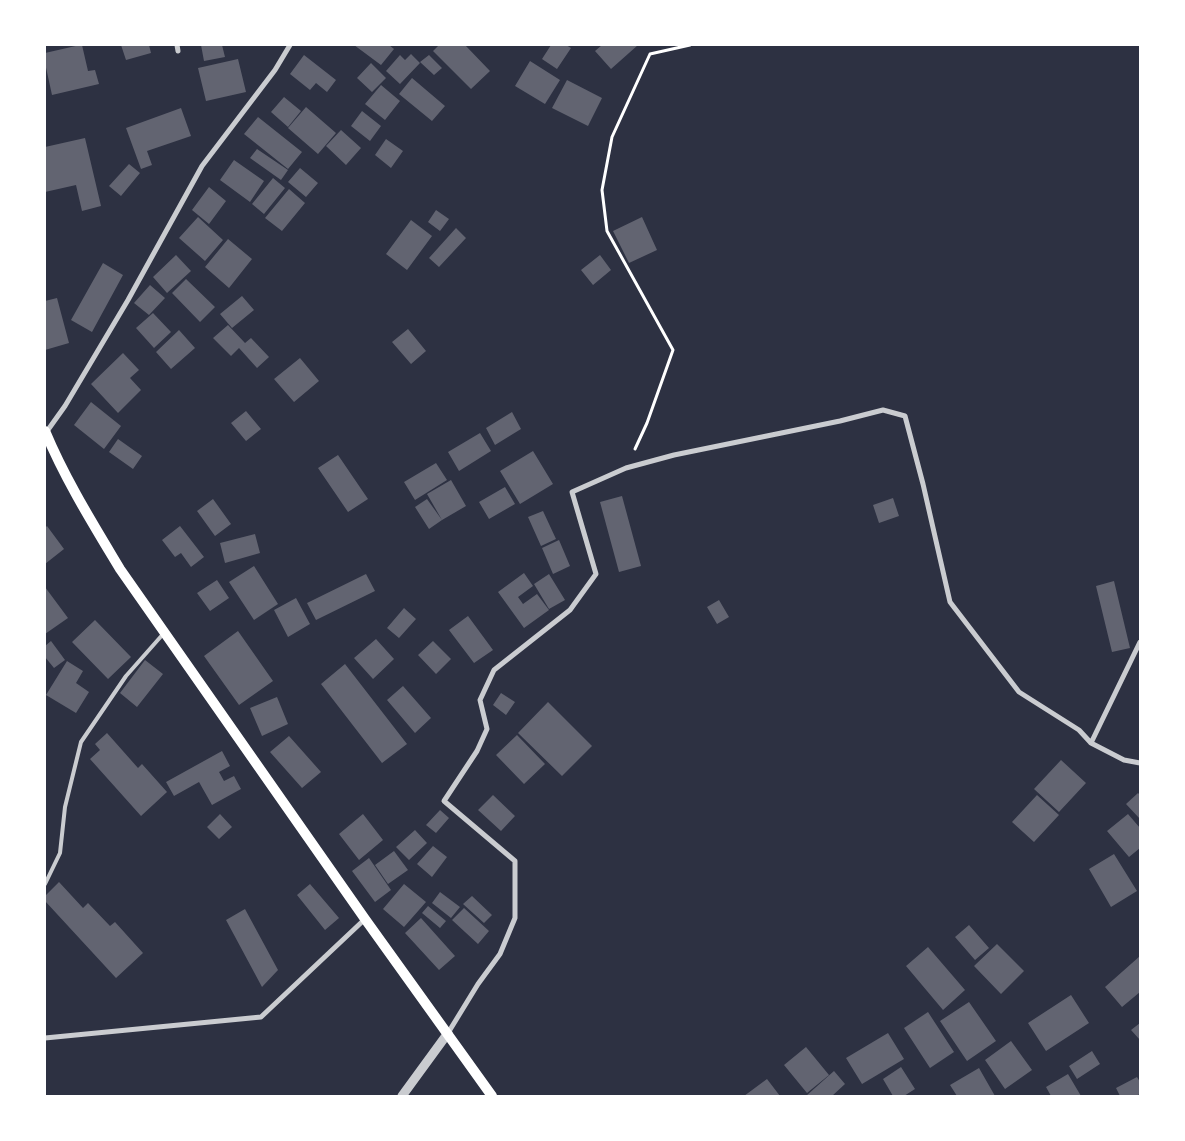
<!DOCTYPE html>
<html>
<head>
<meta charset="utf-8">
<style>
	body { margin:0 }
	#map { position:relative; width:1185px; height:1141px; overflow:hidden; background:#2d3142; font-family:Georgia,serif }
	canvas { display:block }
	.frame { position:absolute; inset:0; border:46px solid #fff; pointer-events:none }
</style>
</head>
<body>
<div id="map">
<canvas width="1185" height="1141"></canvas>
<div class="frame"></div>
</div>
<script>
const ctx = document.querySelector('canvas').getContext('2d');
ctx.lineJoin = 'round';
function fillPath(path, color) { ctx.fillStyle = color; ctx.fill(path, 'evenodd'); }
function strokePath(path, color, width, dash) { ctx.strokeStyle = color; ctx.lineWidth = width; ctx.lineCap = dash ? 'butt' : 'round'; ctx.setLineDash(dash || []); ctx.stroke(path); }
fillPath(new Path2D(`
	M80,45H82L88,71L95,70L99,84L52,95L45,63V53Z
	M121,45H149L151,53L126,60Z
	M201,45H222L225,57L204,61Z
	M354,45H389L394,49L381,65Z
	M439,45H465L490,71L471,89L433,51Z
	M551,45H566L571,48L557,69L542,59Z
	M602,45H638L611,69L595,51Z
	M411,54L420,63L400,84L386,71L400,55L405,60Z
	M304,55L336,80L327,92L316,83L310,90L290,74Z
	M429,55L442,68L434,75L420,62Z
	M238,59L246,92L206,101L198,68Z
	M530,61L560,80L545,104L515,86Z
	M371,63L386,78L372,92L357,78Z
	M412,78L445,106L432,121L399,94Z
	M567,80L602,98L588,126L552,108Z
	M381,85L400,101L385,120L365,104Z
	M284,97L301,111L288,127L271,112Z
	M306,107L336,133L318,154L288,128Z
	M181,108L191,136L147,151L152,165L141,169L126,128Z
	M362,111L381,126L370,141L351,126Z
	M258,117L302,152L288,169L244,134Z
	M341,130L361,148L346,165L326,146Z
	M85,138L101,206L82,211L76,185L45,192V147Z
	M386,139L403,151L391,168L375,155Z
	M257,149L288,170L281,180L250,158Z
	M234,160L264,181L250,202L220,180Z
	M129,164L140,173L121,196L109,186Z
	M300,168L318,183L306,197L288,182Z
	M273,178L285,188L264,214L252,204Z
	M209,187L226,201L209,224L192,210Z
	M289,189L305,203L282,231L265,218Z
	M436,210L449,219L440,231L428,222Z
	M198,217L223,240L205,261L179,238Z
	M642,217L657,250L629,263L613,231Z
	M411,220L432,236L407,270L386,254Z
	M456,228L466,238L439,267L429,258Z
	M228,239L252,259L229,288L205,267Z
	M176,255L191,271L167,293L153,277Z
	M600,255L611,270L593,285L581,270Z
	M103,263L123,275L92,332L71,320Z
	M186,279L215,307L200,322L172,293Z
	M150,285L165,298L149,315L134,303Z
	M242,296L254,310L232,328L220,314Z
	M57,298L69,343L45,350V301Z
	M153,313L171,332L154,348L136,328Z
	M228,325L245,343L251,338L269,357L257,368L239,348L231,356L213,338Z
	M408,329L426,351L411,364L392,342Z
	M179,330L195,348L171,369L156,352Z
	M123,353L139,370L130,378L141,390L118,413L91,384Z
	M300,358L319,381L294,402L274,379Z
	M91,402L121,426L104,449L74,425Z
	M246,411L261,429L246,441L231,423Z
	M512,412L521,429L495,445L486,428Z
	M480,433L491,451L459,471L448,452Z
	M118,439L142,456L133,469L109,452Z
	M533,451L553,484L520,504L500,471Z
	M338,455L368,499L348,512L318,468Z
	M436,463L447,480L415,500L404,482Z
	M451,480L466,506L442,520L427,494Z
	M505,487L515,504L489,519L479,502Z
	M622,496L641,566L619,572L600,502Z
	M893,498L899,516L879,523L873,505Z
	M213,499L231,524L215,536L197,511Z
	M427,499L442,520L429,529L415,507Z
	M543,511L556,539L541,546L528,517Z
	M47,526L64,549L45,564V528Z
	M180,526L204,557L191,567L181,553L175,557L162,540Z
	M255,534L260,553L225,563L220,543Z
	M559,540L570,566L553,574L542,548Z
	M254,566L278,604L254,620L229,582Z
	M524,573L533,586L518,597L523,604L537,594L549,610L524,628L498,592Z
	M366,574L375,591L316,620L307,603Z
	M549,574L565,600L549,609L534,584Z
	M217,580L229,598L210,611L197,593Z
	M1114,581L1130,648L1112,652L1096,586Z
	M45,587L68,618L45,634Z
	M296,598L310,624L288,637L274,610Z
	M719,600L729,617L717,624L707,607Z
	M404,608L416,619L399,638L387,628Z
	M468,616L493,650L474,663L449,630Z
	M95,620L131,657L108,679L72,642Z
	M238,631L273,681L239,705L204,656Z
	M376,639L394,659L373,679L354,658Z
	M51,641L65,660L54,668L45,657V646Z
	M433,641L451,659L436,674L418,655Z
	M145,660L163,674L137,707L120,693Z
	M67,661L83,671L76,683L89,692L76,713L46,695Z
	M345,664L407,744L382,763L321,684Z
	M403,686L431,718L415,733L387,700Z
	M501,693L515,702L506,715L493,705Z
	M277,697L288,724L262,736L250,708Z
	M548,702L592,746L562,776L518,733Z
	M107,733L138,768L142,764L167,792L141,816L90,759L100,750L95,744Z
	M517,735L545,764L524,784L496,755Z
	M289,736L321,772L302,788L270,752Z
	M222,751L230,766L219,772L224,781L234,776L241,789L212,805L199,782L174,796L166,782Z
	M1061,760L1086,783L1059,812L1034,789Z
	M1138,793L1140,795V819L1126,804Z
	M493,795L515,816L501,831L478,810Z
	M1037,795L1059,815L1034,842L1012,822Z
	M440,810L449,818L436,833L426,825Z
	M220,814L232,827L219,839L207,827Z
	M363,814L383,840L359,860L339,834Z
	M1128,814L1140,828V848L1129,857L1107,831Z
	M415,830L427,843L409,860L396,847Z
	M433,846L447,857L432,877L417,864Z
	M394,851L408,870L388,884L375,865Z
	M1114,854L1137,891L1111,907L1089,869Z
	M369,858L391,890L375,902L352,871Z
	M59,882L83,908L88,903L110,926L115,922L143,953L116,978L45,901V896Z
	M310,884L339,918L325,930L297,895Z
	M404,884L426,902L404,927L383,909Z
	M440,892L460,907L451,918L432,903Z
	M472,896L492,915L484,923L463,904Z
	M428,906L446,921L440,928L422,913Z
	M464,908L489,931L478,944L452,920Z
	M245,909L278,970L262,987L226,920Z
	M421,918L455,956L439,970L405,933Z
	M969,925L989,948L975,960L955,937Z
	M997,944L1024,971L1001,994L974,966Z
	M928,947L965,990L943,1010L906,966Z
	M1140,956V992L1122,1007L1105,987Z
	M1071,995L1089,1023L1046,1051L1028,1023Z
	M969,1002L996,1041L967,1061L940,1021Z
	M928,1012L954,1052L930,1068L904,1028Z
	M1140,1023V1040L1131,1030Z
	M888,1033L904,1059L862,1084L846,1058Z
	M1011,1041L1032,1070L1005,1089L985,1060Z
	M806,1047L829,1075L807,1093L784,1065Z
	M1092,1051L1100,1064L1077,1079L1069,1066Z
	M901,1067L915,1089L904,1096H893L883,1079Z
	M979,1068L995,1096H957L950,1085Z
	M834,1071L845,1084L832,1096H806Z
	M1068,1074L1081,1096H1051L1046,1087Z
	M1137,1077L1140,1082V1094L1136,1096H1120L1116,1088Z
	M767,1079L780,1096H744Z`), '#626471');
strokePath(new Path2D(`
	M635,449L647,423L673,350L607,231L602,190L612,137L650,54L690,45`), '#fff', 3);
strokePath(new Path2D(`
	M45,884L60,853L65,807L81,742L126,676L164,633`), '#caccd0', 4);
strokePath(new Path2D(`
	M177,45L178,51
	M45,434L65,406L128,300L202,166L275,70L290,45
	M1091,743L1140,642
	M448,1033L478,984L500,954L515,918V861L444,801L477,751L487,729L480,700L494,670L570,610L596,574L572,492L626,468L674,455L840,421L883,410L905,416L923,484L950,602L1019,692L1079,730L1091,743L1124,760L1140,763
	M45,1038L261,1017L365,919`), '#caccd0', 5);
strokePath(new Path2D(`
	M402,1096L448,1033`), '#caccd0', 9);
strokePath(new Path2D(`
	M45,431C65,479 93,524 120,569L365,919L492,1096`), '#fff', 10);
</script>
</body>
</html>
